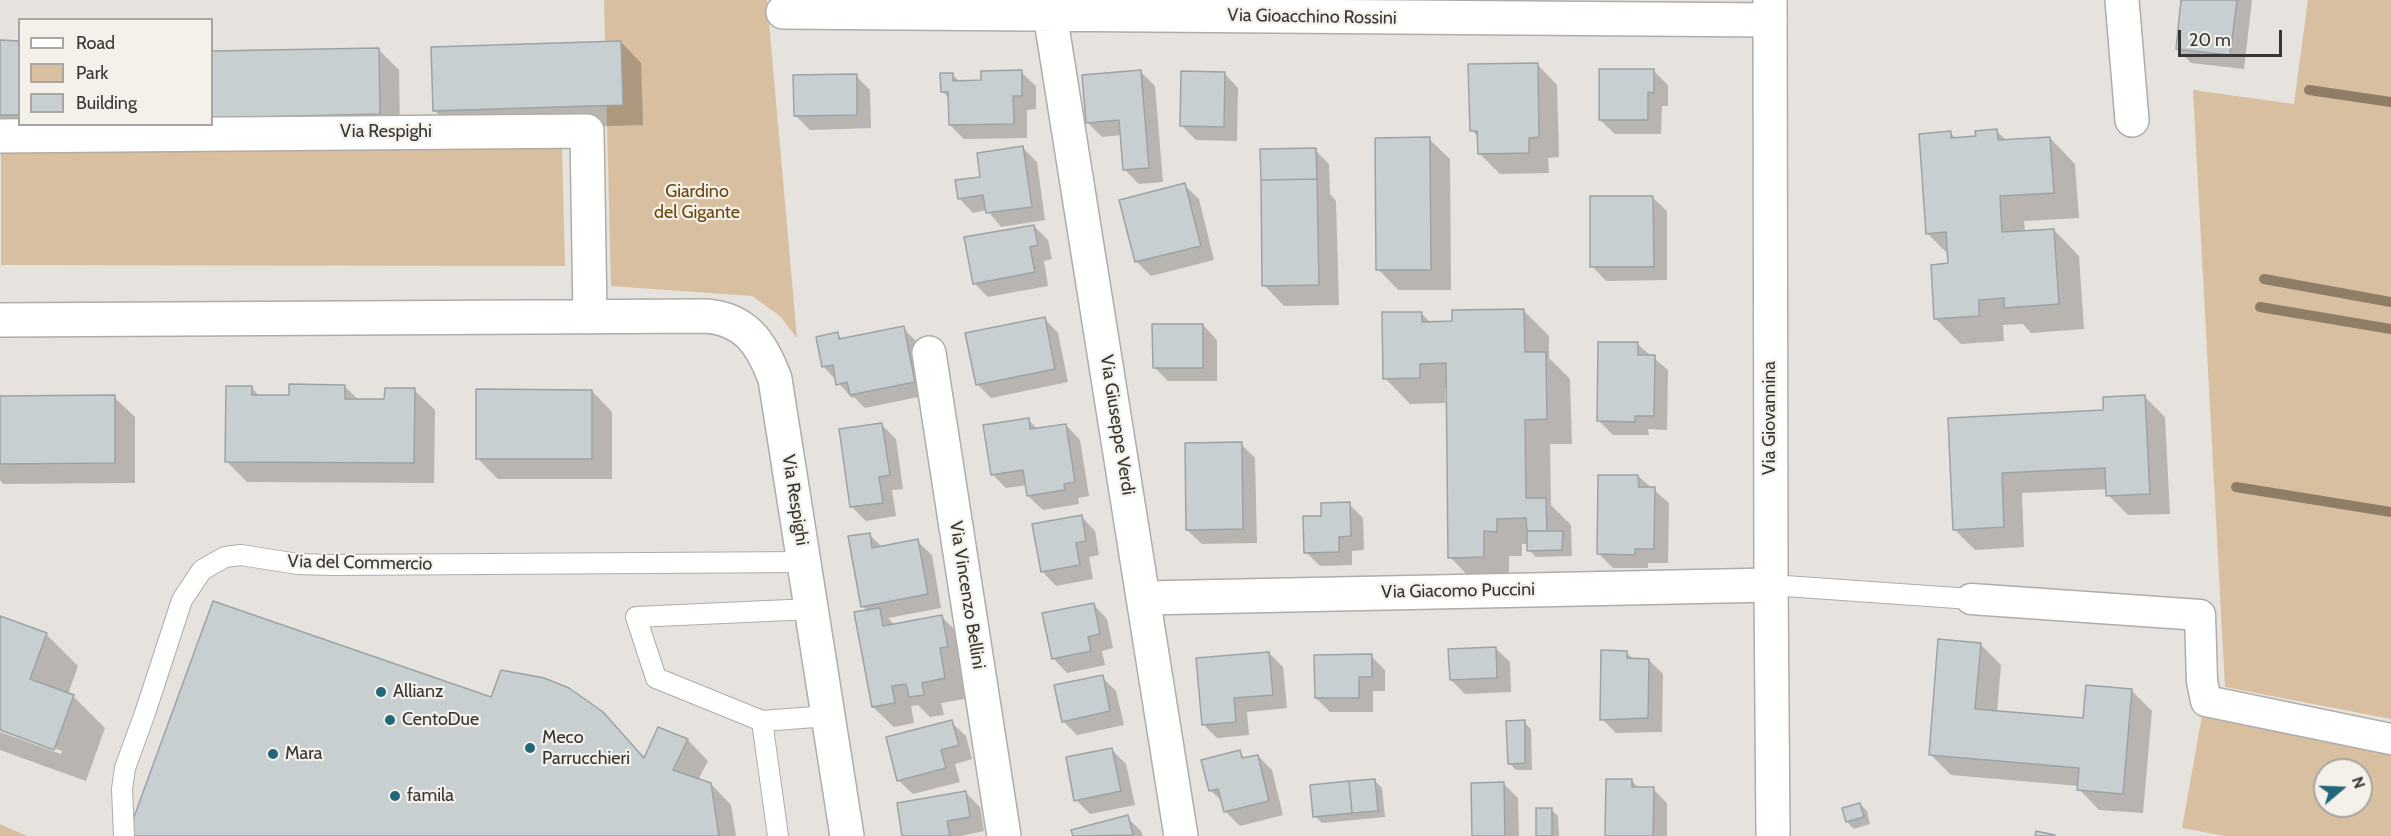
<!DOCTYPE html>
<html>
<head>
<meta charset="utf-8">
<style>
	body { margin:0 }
	#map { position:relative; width:2391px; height:836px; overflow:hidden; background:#e6e2dd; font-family:Cabin,sans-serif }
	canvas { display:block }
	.legend { position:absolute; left:18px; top:18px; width:195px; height:108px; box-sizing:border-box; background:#f4f0ea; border:2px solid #a9a6a1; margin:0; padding:8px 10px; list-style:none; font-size:18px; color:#383634 }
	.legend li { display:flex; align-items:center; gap:12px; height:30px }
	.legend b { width:30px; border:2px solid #a9a6a1 }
	.north { position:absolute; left:2313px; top:758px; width:60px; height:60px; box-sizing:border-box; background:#f4f0ea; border:2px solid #a9a6a1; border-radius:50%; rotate:71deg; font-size:16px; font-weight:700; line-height:24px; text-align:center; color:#383634 }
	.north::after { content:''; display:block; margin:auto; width:21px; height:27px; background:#236878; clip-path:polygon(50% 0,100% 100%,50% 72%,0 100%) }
	.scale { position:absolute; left:2178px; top:30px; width:104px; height:27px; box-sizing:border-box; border:3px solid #383634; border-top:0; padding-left:8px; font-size:18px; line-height:21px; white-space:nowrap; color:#383634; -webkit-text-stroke:4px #f4f0ea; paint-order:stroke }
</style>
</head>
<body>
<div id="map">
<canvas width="2391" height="836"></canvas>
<ul class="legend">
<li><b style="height:8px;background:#fff"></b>Road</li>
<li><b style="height:16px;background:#d7bf9f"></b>Park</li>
<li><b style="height:16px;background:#c7cfd1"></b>Building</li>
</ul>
<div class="north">N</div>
<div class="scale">20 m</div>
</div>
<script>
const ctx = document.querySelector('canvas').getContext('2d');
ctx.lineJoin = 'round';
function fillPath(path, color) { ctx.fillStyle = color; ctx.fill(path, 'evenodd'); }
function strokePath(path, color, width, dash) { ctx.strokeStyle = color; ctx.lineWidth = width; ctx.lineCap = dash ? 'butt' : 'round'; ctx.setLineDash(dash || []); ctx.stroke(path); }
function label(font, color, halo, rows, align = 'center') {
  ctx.font = font + ' Cabin,sans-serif'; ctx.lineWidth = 4.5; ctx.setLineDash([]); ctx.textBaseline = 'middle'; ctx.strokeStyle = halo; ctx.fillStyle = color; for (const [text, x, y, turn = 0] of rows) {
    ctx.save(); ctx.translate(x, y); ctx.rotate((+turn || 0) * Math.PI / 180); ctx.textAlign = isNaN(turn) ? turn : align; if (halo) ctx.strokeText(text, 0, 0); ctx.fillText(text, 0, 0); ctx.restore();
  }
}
fillPath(new Path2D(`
	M604,0H767L797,338L780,316L752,296L611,286Z
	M2308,0H2391V719L2225,687L2193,90L2294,104Z
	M562,144L565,266L1,265V148Z
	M2202,716L2391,751V836H2225L2182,828ZM2325,770H2361V806H2325Z
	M0,824L27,836H0Z`), '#d7bf9f');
fillPath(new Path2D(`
	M2183,0H2252L2244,69L2191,63L2177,48Z
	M0,42H20V124L0,135Z
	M621,42L641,63L643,125L455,131L434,110Z
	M378,49L399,70L400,134L212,124V52Z
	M1537,64L1557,85L1559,157L1548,158L1549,173L1500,174L1480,154L1479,138L1472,130Z
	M1654,71L1668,85V106H1662L1661,134H1615L1600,120Z
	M1021,72L1036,86V109L1027,110V138L964,139L950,125V99L942,91L952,74L960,82L983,81Z
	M1141,72L1155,86L1163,182L1139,184L1125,170L1122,135L1102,137L1087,122Z
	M1224,73L1238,88L1237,141L1196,140L1182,126Z
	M856,76L870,90L871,128L810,130L795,115Z
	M1997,131L2007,141L2050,138L2075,164L2079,218L2024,221L2025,232L2054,230L2079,256L2084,329L2031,333L2023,324L2003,325L2004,341L1961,344L1936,319L1950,265L1949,255L1927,233L1950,133L1957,139L1978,138Z
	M1429,139L1450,159L1451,290H1398L1378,269Z
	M1023,148L1037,162L1045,220L1001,227L987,210L973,213L959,198Z
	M1315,150L1329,164L1330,194L1336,201L1339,305L1284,306L1264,285Z
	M1184,185L1199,199L1214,260L1151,276L1137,262L1121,201Z
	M1652,197L1667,211V280L1606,281L1592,266Z
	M1034,226L1048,240L1052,259L1044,261L1048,286L988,297L974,283Z
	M1524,311L1549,336V358L1570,379L1572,444H1550L1551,505L1571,525L1572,556L1536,557L1529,550L1528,544H1522V556H1509V582L1475,583L1450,557L1448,388H1445V403L1410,404L1385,378L1421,313L1431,323H1454Z
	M1044,318L1058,333L1068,382L991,398L977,384Z
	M1203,325L1217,340V381H1168L1154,367Z
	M903,328L917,342L928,395L865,408L854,397L852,398L823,366L837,334L843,340Z
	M1637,344L1668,370L1667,430L1648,429L1649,435H1613L1599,421Z
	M344,386L359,400L386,401L414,390L435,410L434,483L247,482L226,461L252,388L260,397H290Z
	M592,391L612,412V479H498L477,458Z
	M2144,396L2165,417L2170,514L2128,515L2108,495V489L2022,493L2024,547L1975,550L1954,529L1949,419L2105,411Z
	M0,397H114L135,417V483L3,484L0,480Z
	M1028,419L1038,430L1066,425L1080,440L1089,496L1078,498L1079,504L1043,510L1028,496L1027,485L1006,488L992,474Z
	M881,424L896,439L903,489L892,490L896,516L866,521L852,507Z
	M1241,444L1255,458L1257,543L1202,544L1187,530Z
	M1638,476L1669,503L1668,563H1648V568H1613L1599,554Z
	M1349,504L1363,518L1364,550L1352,551V565L1320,566L1306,552L1322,518Z
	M1081,516L1095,531L1099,555L1089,557L1093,579L1056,586L1042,571Z
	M869,534L883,548L917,541L932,555L941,608L888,618L895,625L942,617L962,637L968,667L960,668L965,699L941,703L944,715L930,717L918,705L911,706L914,723L894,727L873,707L868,611L862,606Z
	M1093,604L1107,619L1113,648L1102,651L1105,665L1067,673L1053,658Z
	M0,617L46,634L78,666L68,694L73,696L105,728L86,781L0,750V732L61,754L62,751L0,729Z
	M1980,644L2001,665L1997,712L2084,720L2132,691L2152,711L2143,813L2099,810L2079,789V786L1951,775L1930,754Z
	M1495,648L1510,662L1511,692L1465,694L1451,680Z
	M1626,652L1634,660H1649L1663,674L1662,732L1616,733L1602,719Z
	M1269,653L1283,667L1287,708L1247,712L1249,735L1217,738L1203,724Z
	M1371,656L1385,670V691H1373V712H1330L1316,698Z
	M1102,677L1116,691L1124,725L1077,735L1063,721Z
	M492,699L602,713L645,759L659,729L688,740L708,761L698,780L711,784L731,805L736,836H128Z
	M951,722L966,736L972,759L955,764L960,782L913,794L898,780Z
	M1524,722L1531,729L1532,770H1516L1509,763Z
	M1112,750L1126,764L1135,805L1090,814L1076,800Z
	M1239,752L1246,759L1258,756L1272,770L1283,815L1240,826L1226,812L1224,803L1210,790Z
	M1375,781L1382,788L1385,817L1322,823L1315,816Z
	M1632,781L1639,788L1653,789L1667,803V836H1607Z
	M1504,784L1518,798L1519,836H1474Z
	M965,792L980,807L984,831L961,836H904Z
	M1860,804L1867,811L1870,824L1854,829L1847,822Z
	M1551,809L1558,816L1559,836H1537Z
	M1127,817L1141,831L1143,836H1074L1073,831Z`), '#0003');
strokePath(new Path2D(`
	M2309,90L2391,102
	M2264,279L2391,302
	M2260,307L2391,329
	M2236,487L2391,512`), '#8f7d66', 10);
const building = new Path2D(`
	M2181,0H2237L2230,55L2176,49Z
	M0,40L20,41V115H0Z
	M621,41L623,105L433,111L431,47Z
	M379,48L380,114L212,118V51Z
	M1538,63L1539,137L1529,138V153L1478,154L1477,131H1470L1468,64Z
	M1599,69H1654V93L1648,92V120H1599Z
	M1022,70V96H1013L1014,124L949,125L948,92H941L940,73H953V81L981,80V71Z
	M1141,70L1149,168L1123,170L1119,120L1086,123L1082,75Z
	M1181,71L1225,72L1224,127L1180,126Z
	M857,74V115L794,116L793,75Z
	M1997,129L1998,140L2050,137L2054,193L2000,196L2002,232L2054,229L2059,304L2004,308V298L1979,300V316L1934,319L1931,265L1948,263L1946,232L1926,234L1919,134L1951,131V138L1976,136L1975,131Z
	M1430,137L1431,270H1376L1375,138Z
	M1023,146L1032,207L986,213L983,195L958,199L955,180L980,177L977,153Z
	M1316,148L1317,179L1261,180L1260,149Z
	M1317,179L1319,285L1262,286L1261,180Z
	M1185,183L1201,246L1135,262L1119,200Z
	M1590,196H1653L1654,267H1590Z
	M1034,225L1038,245L1030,247L1035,272L973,284L964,237Z
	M1524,309L1525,352H1546L1547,419L1525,420L1526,498H1546L1547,531H1527L1526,518L1497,519V532L1484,531V557L1448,558L1446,363L1420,364V378L1383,379L1382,312H1422V322L1452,321V310Z
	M1045,317L1055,369L976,385L965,333Z
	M1152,324H1203V368H1153Z
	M904,326L915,382L850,395L847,382L836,385L833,365L822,367L816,337L838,332L839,339Z
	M1598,342H1638V355H1655L1654,416H1635V422L1597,421Z
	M289,384L345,385V399H384L385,388H415L414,463L225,462L226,386H252V395H289Z
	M476,389L592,390V459H476Z
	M115,395V463L0,464V396Z
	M2145,395L2150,494L2106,496L2105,468L2002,473L2004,527L1953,530L1948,418L2103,410V397Z
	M1029,418L1030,429L1066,424L1075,482L1064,484L1065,490L1027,496L1023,470L991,475L983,425Z
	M882,423L890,475L879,477L883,503L850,507L839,429Z
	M1242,442L1243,529L1186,530L1185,443Z
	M1598,475H1638L1639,487H1655L1654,549H1635V555L1597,554Z
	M1350,502L1351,536L1339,537V552L1304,553L1303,516H1321V503Z
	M1082,515L1086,541L1076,543L1080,565L1041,572L1032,524Z
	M1527,531H1563L1562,550L1527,551Z
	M870,533L872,548L918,539L928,594L861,607L848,536Z
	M213,601L491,697L501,670L544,678L569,688L603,712L644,758L658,727L688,739L673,770L711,783L719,836H127Z
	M1094,603L1100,634L1088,637L1091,651L1052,659L1042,613Z
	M880,608L883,626L942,615L948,647L940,648L945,678L922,683L924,695L909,697L906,684L892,686L895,703L872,707L854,612Z
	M0,616L47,633L30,679L74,695L54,750L0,730Z
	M1938,639L1981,643L1975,709L2083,718L2086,685L2132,689L2123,794L2077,790L2079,768L1929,755Z
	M1496,647L1497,678L1450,680L1448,649Z
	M1601,650L1627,651V658L1649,659L1648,718L1600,720Z
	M1269,652L1273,695L1234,698L1236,722L1202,725L1196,658Z
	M1372,654V677H1359V698H1315L1314,655Z
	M1103,675L1110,711L1062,722L1054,685Z
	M952,720L959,745L941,750L946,768L897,781L886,737Z
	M1525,720V763L1508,764L1506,721Z
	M1112,748L1121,791L1074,801L1066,757Z
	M1240,750L1242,758L1258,755L1269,801L1224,812L1218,789L1209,791L1201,760Z
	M1375,779L1378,811L1352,813L1349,781Z
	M1606,779H1632V787H1654L1653,836H1605Z
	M1349,781L1352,813L1313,817L1310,785Z
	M1504,782L1505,836H1472L1471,783Z
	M966,791L970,817L947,821L950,836H902L897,803Z
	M1860,803L1864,817L1846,822L1842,808Z
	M1536,808H1552V836H1536Z
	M1128,815L1133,835L1073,836L1071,830Z
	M2036,831L2055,835L2054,836H2035Z`);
fillPath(building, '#c7cfd1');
strokePath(building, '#9ca3a5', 1.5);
const service = new Path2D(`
	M1771,585L1971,599
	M811,609L636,617L656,678L762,721L828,716
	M762,721L778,836
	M124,836L122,789L125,768L145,713L182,600L202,570L225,557L241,555L298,564L331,565L805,562`);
const pedestrian = new Path2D(`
	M1971,599L2200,615L2202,681L2206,701L2391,739`);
const minor = new Path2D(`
	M2122,0L2132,120
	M783,12L1770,20
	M1050,14L1181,836
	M0,136L587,131L590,317
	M0,320L706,316C746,319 762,344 775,379L847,836
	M929,353L1004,836
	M1145,598L1771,585`);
const tertiary = new Path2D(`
	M1770,0L1771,585L1773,836`);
strokePath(service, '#b0aca7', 22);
strokePath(pedestrian, '#b0aca7', 33);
strokePath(minor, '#b0aca7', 36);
strokePath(tertiary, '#b0aca7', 36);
strokePath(service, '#fff', 20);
strokePath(pedestrian, '#fff', 30);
strokePath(minor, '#fff', 33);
strokePath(tertiary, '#fff', 33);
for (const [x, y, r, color] of [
	[381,692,6,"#236878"],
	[390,720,6,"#236878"],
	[530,748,6,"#236878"],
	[273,754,6,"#236878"],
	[395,796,6,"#236878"]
]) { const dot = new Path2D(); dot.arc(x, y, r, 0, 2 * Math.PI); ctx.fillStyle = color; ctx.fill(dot); strokePath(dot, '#f4f0ea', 2); }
label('18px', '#383634', '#f4f0ea', [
	["Via Gioacchino Rossini",1312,17,1],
	["Via Respighi",386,132],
	["Via Giovannina",1770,418,-90],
	["Via Giuseppe Verdi",1117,425,81],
	["Via Respighi",795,500,81],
	["Via del Commercio",360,563,1],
	["Via Giacomo Puccini",1458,591,-1],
	["Via Vincenzo Bellini",967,595,81]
]);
label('18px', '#69470c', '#f4f0ea', [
	["Giardino",697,192],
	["del Gigante",697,213]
]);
label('18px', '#383634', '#f4f0ea', [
	["Allianz",393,692],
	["CentoDue",402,720],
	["Meco",542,738],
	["Parrucchieri",542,759],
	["Mara",285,754],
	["famila",407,796]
], 'left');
</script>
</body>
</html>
